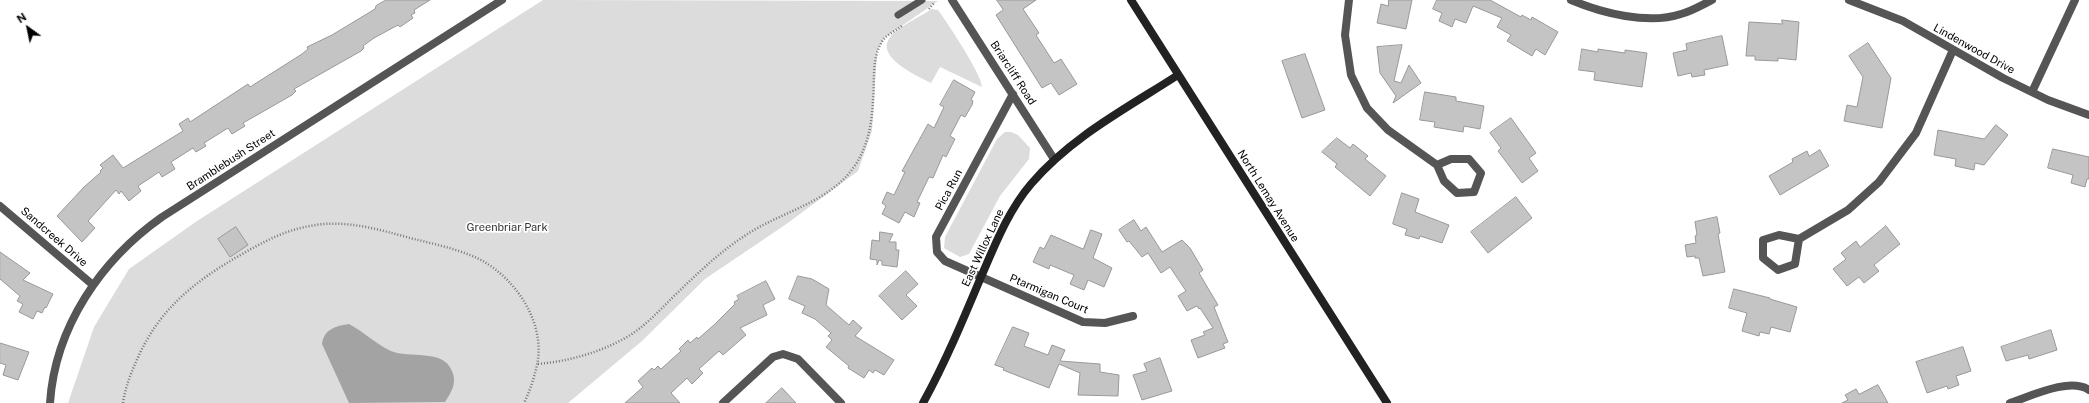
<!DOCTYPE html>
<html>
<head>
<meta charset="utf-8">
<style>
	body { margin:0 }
	#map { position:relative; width:2089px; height:403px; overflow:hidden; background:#fff; font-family:"Public Sans",sans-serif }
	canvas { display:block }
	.north { position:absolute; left:8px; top:8px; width:40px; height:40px; -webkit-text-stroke:3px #fff; paint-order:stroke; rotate:327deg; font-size:11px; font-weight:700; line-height:16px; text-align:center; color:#000 }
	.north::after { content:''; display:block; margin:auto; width:14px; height:18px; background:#000; clip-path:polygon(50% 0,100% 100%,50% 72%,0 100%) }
</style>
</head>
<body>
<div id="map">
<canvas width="2089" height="403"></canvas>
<div class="north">N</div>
</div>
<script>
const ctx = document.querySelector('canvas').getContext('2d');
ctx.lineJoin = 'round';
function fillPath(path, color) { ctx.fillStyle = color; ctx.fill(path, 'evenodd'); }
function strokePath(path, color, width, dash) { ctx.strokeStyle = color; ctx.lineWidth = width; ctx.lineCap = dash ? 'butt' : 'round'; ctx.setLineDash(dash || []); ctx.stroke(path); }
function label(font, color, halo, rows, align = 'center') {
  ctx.font = font + ' "Public Sans",sans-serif'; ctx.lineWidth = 3.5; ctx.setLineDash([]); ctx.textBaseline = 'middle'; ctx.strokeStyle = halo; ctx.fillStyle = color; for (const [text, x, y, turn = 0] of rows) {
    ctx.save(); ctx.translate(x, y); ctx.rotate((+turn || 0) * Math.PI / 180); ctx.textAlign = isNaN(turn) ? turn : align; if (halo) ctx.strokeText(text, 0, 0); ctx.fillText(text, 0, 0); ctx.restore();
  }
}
fillPath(new Path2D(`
	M543,0L938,1L884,38L877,52L872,131L858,171L785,225L705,279L642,341L568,403H68L94,327L129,269L197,221Z
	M932,9L938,10C947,22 982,75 982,87L940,67L931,83C918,76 873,57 891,36C896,28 923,15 932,9Z
	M1005,132H1011L1018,135L1030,148L1029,159L1000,196L969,254L960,257L944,248L945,237L997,139Z`), '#dcdcdc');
fillPath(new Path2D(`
	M349,324C364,332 376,344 391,351C409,359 443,348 452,371C457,383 452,391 445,402L349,403L322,344C324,329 336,326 349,324Z`), '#a3a3a3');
const building = new Path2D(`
	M386,0H430L414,10L415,13L411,15L413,18L400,27L398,25L374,38L363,46L364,48L361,51L294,89L296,91L292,95L243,123L245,126L232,134L228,128L204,143L206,146L196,152L193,148L171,162L175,169L162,177L159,172L138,186L141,191L129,201L121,191L119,194L116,190L88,221L95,228L82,242L57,216L84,187L101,172L100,171L103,168L100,165L113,155L123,168L183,131L179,124L188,118L190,122L248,84L250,87L302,54L308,49L307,47L332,35L375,9L376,6Z
	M997,0H1036L1023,9L1039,33L1036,35L1054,63L1061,59L1077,84L1059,95L1051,83L1042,88L996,15L1003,10Z
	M1389,0H1412L1406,29L1377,23L1381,4L1388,6Z
	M1437,0H1490L1521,17L1522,15L1531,20L1532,17L1558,32L1545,55L1536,49L1532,56L1507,41L1511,35L1497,27L1502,18L1473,6L1466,23L1455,19L1452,27L1439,21L1442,13L1433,9Z
	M1782,20L1799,22L1796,60L1778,58V61L1755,60V56H1746L1749,22L1782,24Z
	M1722,36L1728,65L1704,70L1705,75L1692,77L1691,73L1678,76L1673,53L1687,50L1686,44Z
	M1868,43L1891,78L1882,128L1844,121L1847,105L1857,107L1863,77L1849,56Z
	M1402,45L1394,81L1401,83L1409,65L1421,83L1393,103L1396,96L1380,73L1377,47Z
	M1582,49L1598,52V49L1625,53V50L1647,53L1642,87L1594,80L1595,72L1579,70Z
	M1305,54L1325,110L1302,118L1282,61Z
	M954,80L975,92L971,100L973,101L972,105L965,117L961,115L950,136L955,139L946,157L943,155L933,178L929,177L917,202L920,203L914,217L905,212L899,223L882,214L886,206L882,203L887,192L894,195L905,172L902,171L928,124L934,128L944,107L940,105Z
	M1425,92L1456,97V101L1484,106L1480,129L1464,126L1463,132L1434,127L1435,122L1420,120Z
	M1511,118L1536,153L1529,158L1538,171L1522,183L1498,151L1501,148L1490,133Z
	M1996,125L2008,135L1984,165L1975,163L1974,170L1955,166L1956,159L1934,155L1938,130L1984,139Z
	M1337,138L1350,148L1353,144L1368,156L1365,159L1386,176L1370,196L1335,167L1337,164L1322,152Z
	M2053,149L2089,157V179H2087L2085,187L2071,183L2073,175L2048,168Z
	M1820,150L1829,166L1780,195L1769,176L1793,162L1792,159L1807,151L1809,156Z
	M1402,193L1419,199L1415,212L1449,225L1442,243L1420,236L1419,239L1405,235L1407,229L1393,224Z
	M1516,197L1532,218L1488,253L1471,232Z
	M1717,217L1720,233L1718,234L1725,272L1703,276L1699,258H1695V256L1687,257L1685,245L1696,243L1695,236L1697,235L1695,222Z
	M1134,220L1141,231L1146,227L1162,252L1182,240L1190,248L1203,270L1199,273L1218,305L1214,307L1228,342L1223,344L1225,348L1198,358L1191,340L1205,335L1203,332L1213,328L1200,308L1199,309L1197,306L1187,311L1178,296L1186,291L1170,267L1161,273L1148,253L1142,257L1129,241L1127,242L1119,230Z
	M1886,226L1900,244L1874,265L1879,271L1864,283L1859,277L1847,286L1833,269L1846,259L1841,253L1856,241L1860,247Z
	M236,227L248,245L230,257L218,239Z
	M1091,230L1102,234L1093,258L1112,268L1104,287L1088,280L1084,290L1070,284L1074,275L1050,265L1049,269L1033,262L1040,247L1044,249L1051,235L1083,249Z
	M880,232L893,234L889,242H896V250H899L897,267L882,265V261L879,260L877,265V260L870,259L872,240L879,241Z
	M0,252L30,273L23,280L53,294L46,308L45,307L42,313L37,311L33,319L19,312L23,304L17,301L20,296L0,279Z
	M906,271L918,284L906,295L917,306L902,320L879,296Z
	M798,276L812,279L829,289L826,305L849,325L853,320L862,328L855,336L894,360L884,375L875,370L873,373L869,370L864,378L848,368L849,366L826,347L832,340L828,336L831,333L815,319L802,313L805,306L789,299Z
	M766,281L775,299L763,305L767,315L740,328L746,335L723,355L719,351L699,369L703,373L692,384L687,378L671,393L680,403H625L643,387L638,381L652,368L654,370L658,366L661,369L681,351L679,349L688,340L690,343L697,337L698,339L715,324L735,304L734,302L739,299L737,296Z
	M1734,289L1770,298V299L1797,307L1790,332L1771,327L1769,334L1760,332L1759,336L1742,331L1747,313L1729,308Z
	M1013,327L1029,333L1024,346L1048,355L1052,345L1065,350L1060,361L1100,364V372L1119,375L1118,396L1078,395L1080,373L1059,364L1049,388L1003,370L1004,368L995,365Z
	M2051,330L2057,350L2029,359L2028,355L2006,361L2001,347Z
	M0,343L29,352L18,380L3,375L6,365L0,363Z
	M1963,347L1971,371L1956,376L1959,385L1948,389L1947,386L1927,393L1916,362Z
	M1160,358L1172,391L1142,400L1133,375L1147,371L1144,364Z
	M1878,385L1888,403H1842L1848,400L1845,395L1856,389L1859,394Z
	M782,388L796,403H766Z`);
fillPath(building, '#c4c4c4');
strokePath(building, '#999', 1);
strokePath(new Path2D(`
	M929,9L934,3
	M538,364C569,361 599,353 627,337C644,327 658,312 672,298C695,276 717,254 743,237C780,211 830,204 856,164C868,145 872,123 873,101C875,81 871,58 883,40C888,34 897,30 903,25
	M123,403C125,389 130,375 136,362C158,309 196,280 244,253C265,241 286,230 310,226C343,219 378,229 410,238C434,244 459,249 481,260C516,279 546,323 537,365C534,378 530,391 524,403`), '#777', 2.5, [1, 2]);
strokePath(new Path2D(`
	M898,15L922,0`), '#555', 7);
strokePath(new Path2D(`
	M952,0L1054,159
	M1349,0L1345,35L1351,75L1367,108L1388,130L1437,165L1444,181L1457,193L1474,192L1481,173L1469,159H1451L1437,165
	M1571,0C1602,13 1648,25 1681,14C1692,11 1702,5 1712,0
	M1849,0L1903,21L2003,78L2048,100L2089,115
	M2032,92L2075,0
	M1013,94L936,237L937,252L945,261L1083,322L1105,323L1133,316
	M0,206L93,285
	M1799,239L1795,264L1778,270L1763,258V240L1779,235L1799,239L1848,210L1879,182L1916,133L1953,50
	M50,403C55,327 101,260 162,217L502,0
	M723,403L773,357L783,354L798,359L841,403
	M2010,403C2031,396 2070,377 2089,390`), '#555', 8);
strokePath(new Path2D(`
	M1131,0L1387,403
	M923,403C945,363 963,320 981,277C995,245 1008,211 1031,184C1071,137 1127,108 1178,75`), '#222', 8);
label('11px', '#000', '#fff', [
	["Lindenwood Drive",1974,49,29],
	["Briarcliff Road",1013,73,57],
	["Bramblebush Street",231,160,-33],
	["Pica Run",949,190,-62],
	["North Lemay Avenue",1268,196,58],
	["Sandcreek Drive",54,237,41],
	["East Willox Lane",983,248,-65],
	["Ptarmigan Court",1049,294,23]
]);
label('11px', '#333', '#fff', [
	["Greenbriar Park",507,228]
]);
</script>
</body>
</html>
